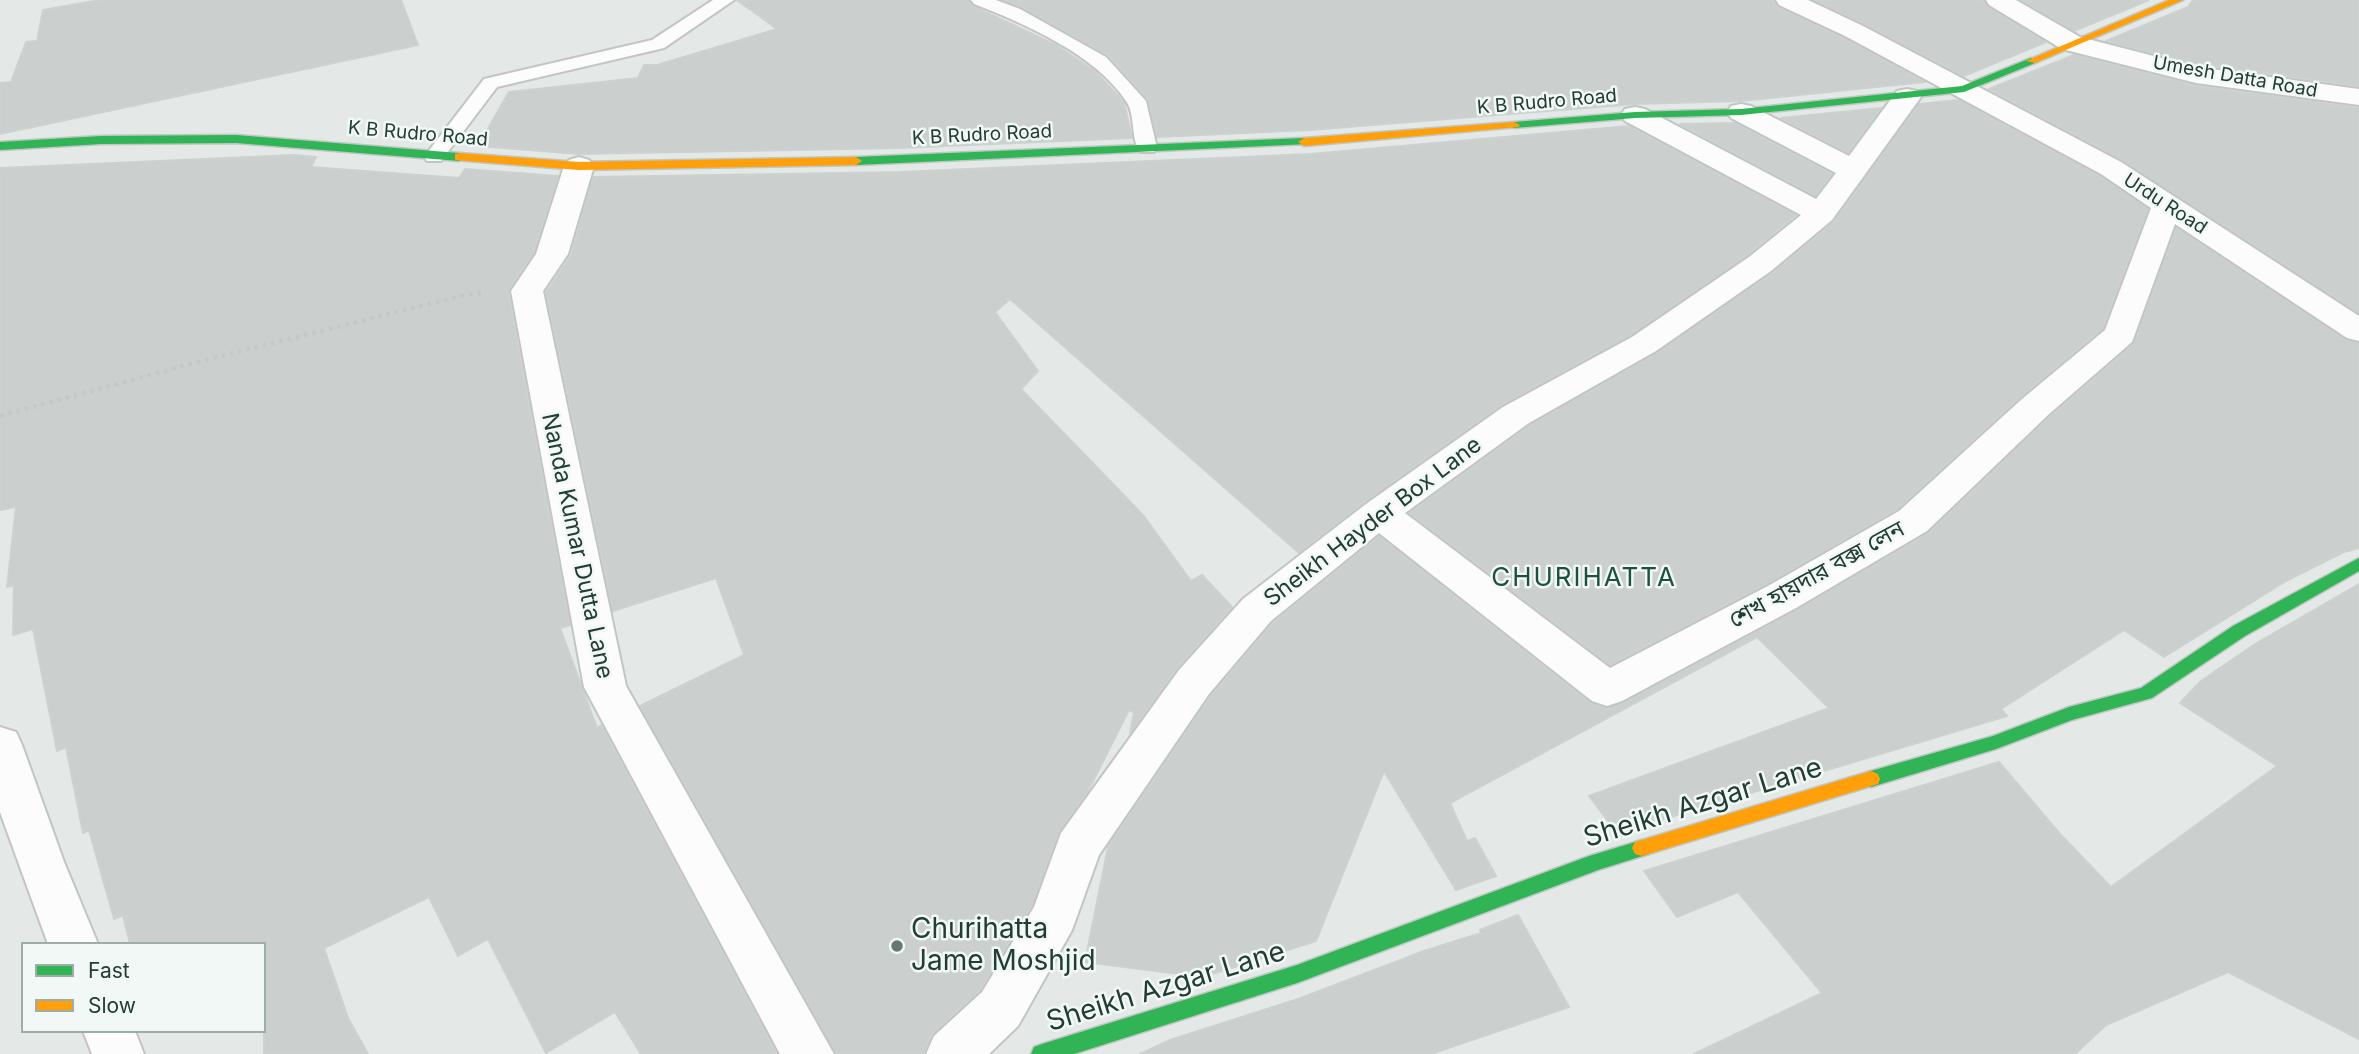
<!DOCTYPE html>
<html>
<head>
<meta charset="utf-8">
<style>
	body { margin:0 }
	#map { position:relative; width:2359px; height:1054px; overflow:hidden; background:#e4e9e7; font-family:Inter,sans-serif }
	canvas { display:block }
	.legend { position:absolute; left:21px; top:942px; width:245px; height:91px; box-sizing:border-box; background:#f2f8f5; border:2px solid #9eada8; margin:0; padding:9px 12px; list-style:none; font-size:21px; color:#213d34 }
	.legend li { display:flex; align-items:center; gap:14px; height:35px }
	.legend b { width:35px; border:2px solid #9eada8 }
</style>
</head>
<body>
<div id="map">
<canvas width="2359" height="1054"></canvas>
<ul class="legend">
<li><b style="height:9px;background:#30b455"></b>Fast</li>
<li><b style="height:9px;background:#ff9f0a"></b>Slow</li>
</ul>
</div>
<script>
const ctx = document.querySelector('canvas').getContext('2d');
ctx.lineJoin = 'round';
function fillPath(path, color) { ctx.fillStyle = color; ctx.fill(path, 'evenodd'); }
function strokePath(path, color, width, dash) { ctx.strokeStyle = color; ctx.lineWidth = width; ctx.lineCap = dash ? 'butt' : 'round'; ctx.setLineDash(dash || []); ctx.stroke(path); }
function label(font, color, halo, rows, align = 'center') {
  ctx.font = font + ' Inter,"Noto Sans Bengali",sans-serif'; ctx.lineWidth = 5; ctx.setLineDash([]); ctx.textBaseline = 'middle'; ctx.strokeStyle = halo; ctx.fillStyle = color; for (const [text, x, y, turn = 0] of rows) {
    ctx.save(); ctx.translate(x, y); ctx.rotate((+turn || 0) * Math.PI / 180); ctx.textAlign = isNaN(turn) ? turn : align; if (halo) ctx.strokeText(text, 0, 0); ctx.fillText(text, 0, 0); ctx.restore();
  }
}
const building = new Path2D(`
	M100,0H401L418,45L0,134V83L11,82L26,42L37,41L43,10Z
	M737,0H968L973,6L1056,45L1095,71L1124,102L1132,138L900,148L579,154L478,146L509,92L638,78L644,65H657L777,29Z
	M1003,0H1773L1778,7L1844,38L1925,82L1741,101L1635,104L1310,130L1157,137L1148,99L1108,55L1021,7Z
	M1814,0H1983L1988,7L2046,42L1964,76Z
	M2021,0H2149L2074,31Z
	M2193,0H2359V86L2197,64L2106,41L2188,7Z
	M2074,55L2196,86L2359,108V313L2122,160L1989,89Z
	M1959,100L2100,176L2148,209L2103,328L2020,397L1897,509L1767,584L1610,665L1409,513L1530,425L1657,353L1773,273L1834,222L1919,104Z
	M1881,108L1848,153L1781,118Z
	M1735,123L1832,174L1815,196L1680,124Z
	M1629,126L1796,215L1747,255L1631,335L1501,405L1364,502L1299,553L1010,299L995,312L1038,371L1021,389L1143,515L1191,581L1202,575L1232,607L1177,668L1130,733L1134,712L1129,710L1089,789L1059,832L1032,906L980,990L932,1034L923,1054H836L640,706L744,655L716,578L613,611L546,292L571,255L593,177L900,172L1310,154Z
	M294,155L316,157L311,167L459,178L465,169L558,176L534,253L508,291L570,625L560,628L597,728L601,725L777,1054H641L615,1012L546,1053L488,939L458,956L429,897L324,948L348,1018L368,1054H264V944H130L123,915L114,919L89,830L83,833L66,747L57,751L33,629L13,635L14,585L7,587L16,507L0,510V168Z
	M2176,228L2346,340L2359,343V548L2344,552L2286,581L2164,657L2124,630L2001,709L2007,716L1617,833L1589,796L1829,708L1757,637L1450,803L1467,841L1475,838L1496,876L1456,890L1384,771L1316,941L1203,977L1085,962L1108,847L1211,696L1273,623L1379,536L1590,703L1606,708L1623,703L1797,610L1929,533L2050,417L2134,344Z
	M2359,584V1039L2228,972L2106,1025L2075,1054H1694L1822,993L1738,892L1677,917L1644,871L1999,762L2060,834L2111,887L2277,766L2180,703L2201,681L2255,644Z
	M1518,915L1569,1007L1431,1054H1140L1170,1040L1298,999L1424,951L1481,933L1480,930Z`);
fillPath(building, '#cbd0ce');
strokePath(building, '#ccd2d0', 2);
const lane = new Path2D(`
	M713,0H734L664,48L497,87L441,161H427L424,157L484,79L652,40Z
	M971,0H996L1020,9L1106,57L1146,101L1157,148L1154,152H1140C1130,137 1136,115 1126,101C1096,55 1024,23 974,4Z`);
const street = new Path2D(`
	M1776,0H1808L1863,26L2121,162L2359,316V341L2347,338L2175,224L2132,342L2048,415L1927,531L1796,608L1622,701L1607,706L1592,701L1379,533L1271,621L1209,694L1099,855L1072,930L1018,1026L989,1054H926L934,1036L982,992L1034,907L1061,833L1179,670L1243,599L1366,504L1503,407L1632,337L1749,257L1801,215L1625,121L1621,115L1625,109L1635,107L1645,109L1816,199L1836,173L1731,118L1727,112L1731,106L1741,104L1751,106L1849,156L1897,91L1907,89L1917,91L1921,97L1832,220L1771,271L1656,351L1529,423L1405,513L1610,668L1768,586L1899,511L2022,399L2105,330L2151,208L2101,174L1845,36L1779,5Z
	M1986,0H2016L2080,37L2196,67L2359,89V105L2196,83L2062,49L1989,5Z
	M579,157L589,160L594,166L568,254L543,291L626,686L834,1054H780L584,687L511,291L536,254L564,166L569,160Z
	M0,727L16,732L22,745L64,862L98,944H48L0,812Z
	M83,1031H135L144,1054H92Z`);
const fast = new Path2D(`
	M2031,58L2036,61L2035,63L1964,92L1741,115L1635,118L1514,128L1508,125L1514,122L1635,112L1741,109L1962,86Z
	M236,135L459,153L465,157L459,161L236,143L101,144L0,150V142L101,136Z
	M1304,138L1308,140V144L856,165L850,161L856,157Z
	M2359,558V571L2245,636L2152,698L2072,720L1996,749L1871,787L1864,784L1862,779L1864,774L1871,771L1993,736L2069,707L2141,688L2233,626Z
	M1642,840L1649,842L1652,848L1649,854L1598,870L1297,983L1074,1054H1031L1034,1047L1042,1044L1297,965L1589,856Z`);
const slow = new Path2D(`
	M2169,0H2183L2035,63L2026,61Z
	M1514,122L1520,125L1518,127L1304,146L1298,142L1304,138Z
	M459,153L579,162L856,157L862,161L856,165L579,170L455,160V154Z
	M1871,771L1878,774L1880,779L1878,784L1642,856L1635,854L1632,848L1635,842L1642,840Z`);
strokePath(lane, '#c1c6c4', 4);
strokePath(street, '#c1c6c4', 4);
strokePath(fast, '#bfc7c4', 3);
strokePath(slow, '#bfc7c4', 3);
strokePath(new Path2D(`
	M0,416L201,361L469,294L484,293`), '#c1cac5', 4.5, [3.5, 5]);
fillPath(lane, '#fbfcfb');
fillPath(street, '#fbfcfb');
fillPath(fast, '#30b455');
fillPath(slow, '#ff9f0a');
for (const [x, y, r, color] of [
	[897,946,7,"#657973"]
]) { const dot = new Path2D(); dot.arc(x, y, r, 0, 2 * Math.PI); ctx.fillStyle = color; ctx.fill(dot); strokePath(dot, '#f2f8f5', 2.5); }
label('19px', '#213d34', '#f2f8f5', [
	["Umesh Datta Road",2235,77,10],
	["K B Rudro Road",1547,102,-5],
	["K B Rudro Road",418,134,5],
	["K B Rudro Road",982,135,-3],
	["Urdu Road",2165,204,33]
]);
label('23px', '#213d34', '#f2f8f5', [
	["Sheikh Hayder Box Lane",1373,522,-37],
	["Nanda Kumar Dutta Lane",577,546,78],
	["শেখ হায়দার বক্স লেন",1817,575,-29]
]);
ctx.letterSpacing = '2px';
label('26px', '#1c5041', '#f2f8f5', [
	["CHURIHATTA",1584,578]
]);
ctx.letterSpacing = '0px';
label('28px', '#213d34', '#f2f8f5', [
	["Sheikh Azgar Lane",1703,803,-17],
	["Sheikh Azgar Lane",1166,987,-17]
]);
label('28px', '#213d34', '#f2f8f5', [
	["Churihatta",911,930],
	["Jame Moshjid",911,962]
], 'left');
</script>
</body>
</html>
